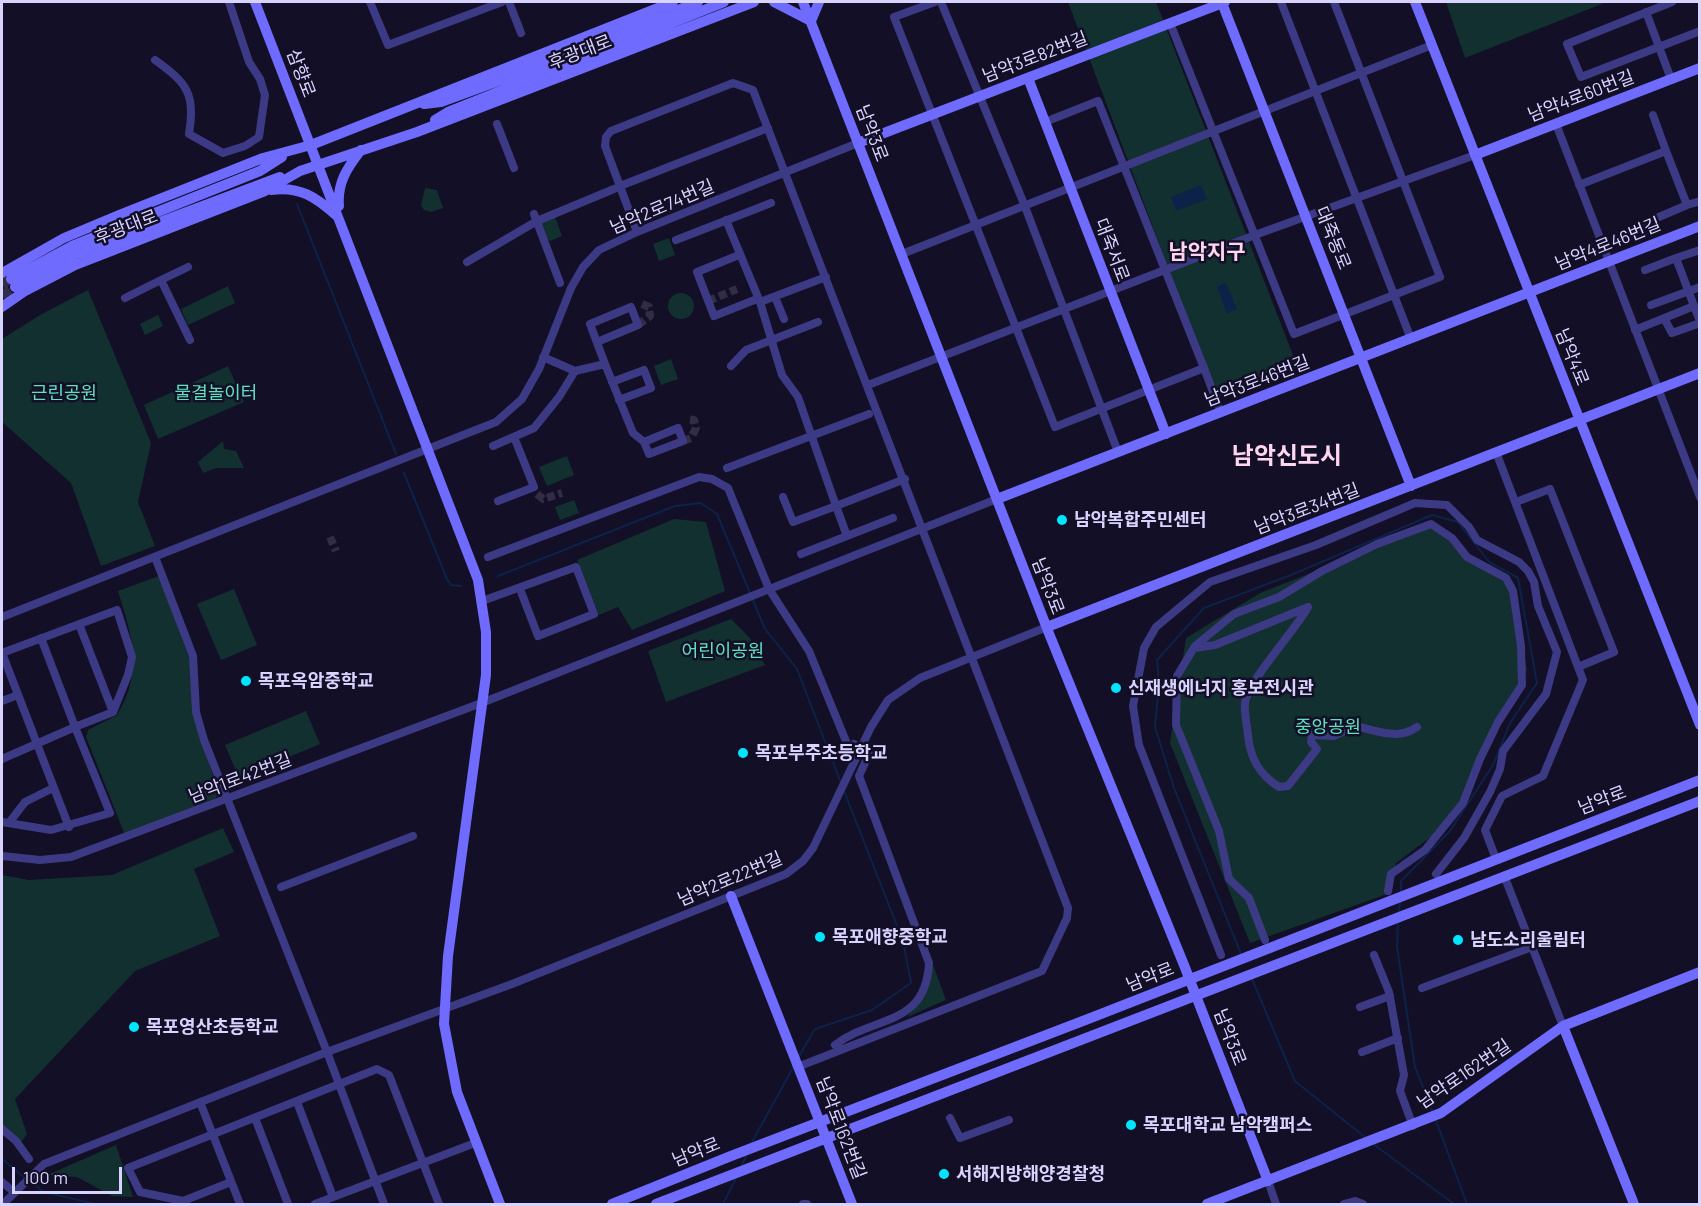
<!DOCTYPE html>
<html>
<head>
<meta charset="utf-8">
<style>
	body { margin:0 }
	#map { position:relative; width:1701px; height:1206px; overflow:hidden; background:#130f26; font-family:Barlow,sans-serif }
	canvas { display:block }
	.frame { position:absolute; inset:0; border:3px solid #d9d4ff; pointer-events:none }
	.scale { position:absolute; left:12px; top:1167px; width:110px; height:27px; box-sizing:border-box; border:3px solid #d9d4ff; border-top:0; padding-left:8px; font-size:18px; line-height:21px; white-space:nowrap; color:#d9d4ff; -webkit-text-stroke:4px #130f26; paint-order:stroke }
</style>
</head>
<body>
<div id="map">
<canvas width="1701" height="1206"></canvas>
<div class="frame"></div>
<div class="scale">100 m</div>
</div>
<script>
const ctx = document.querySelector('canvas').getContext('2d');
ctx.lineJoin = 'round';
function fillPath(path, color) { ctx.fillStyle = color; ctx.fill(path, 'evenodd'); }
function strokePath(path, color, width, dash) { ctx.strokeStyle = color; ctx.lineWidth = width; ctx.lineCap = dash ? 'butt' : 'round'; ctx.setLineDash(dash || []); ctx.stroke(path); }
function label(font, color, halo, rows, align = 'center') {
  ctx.font = font + ' Barlow,"Noto Sans KR",sans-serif'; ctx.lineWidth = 5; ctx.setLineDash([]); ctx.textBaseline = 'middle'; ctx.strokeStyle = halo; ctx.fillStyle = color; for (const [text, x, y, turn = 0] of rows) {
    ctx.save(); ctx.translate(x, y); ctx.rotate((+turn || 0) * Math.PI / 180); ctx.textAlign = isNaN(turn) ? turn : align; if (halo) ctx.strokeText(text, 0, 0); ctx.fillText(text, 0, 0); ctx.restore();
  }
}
fillPath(new Path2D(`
	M1068,2H1156L1298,368L1217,397Z
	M1446,2H1607L1465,58Z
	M425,188L437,190L443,208L431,212L424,210L421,205Z
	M555,217L562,236L550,241L545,239L540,227L542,222Z
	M669,238L675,255L659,261L653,244Z
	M228,286L235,303L188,325L181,309Z
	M88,290L151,443L138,502L155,546L101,566L71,483L2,422V339L40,315Z
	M668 306a13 13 0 1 1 26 0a13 13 0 1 1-26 0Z
	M158,315L163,326L145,335L140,324Z
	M671,359L678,379L661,385L654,366Z
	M228,366L244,402L158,439L144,405Z
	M223,441L224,449L236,451L244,468H216L203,473L198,462Z
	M567,456L574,475L547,486L539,467Z
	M574,500L579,513L560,520L555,507Z
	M674,519L706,522L725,591L632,630L618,607L599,615L577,560Z
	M1430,526L1510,587L1527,670L1483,744L1452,821L1396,863L1390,893L1250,943L1170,743L1186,638L1260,593Z
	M159,576L192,666L197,726L218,792L216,798L125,835L86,737L88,730L117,715C144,671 132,637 118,591Z
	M234,589L257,645L221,660L197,604Z
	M731,619L750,638L765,665L666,702L648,651Z
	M306,711L320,744L239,778L225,745Z
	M223,828L234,852L194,869L220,936L135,971L15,1099L27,1134L19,1145L2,1129V875L29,880L112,875Z
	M932,962L946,1000L907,1017L925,996Z
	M116,1145L133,1197L112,1196L77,1177L47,1175Z`), '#12302f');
fillPath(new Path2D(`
	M1201,185L1207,199L1176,211L1171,197Z
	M1226,283L1237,309L1227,314L1217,286Z`), '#0c2248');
strokePath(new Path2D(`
	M297,204L396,454
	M404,473L447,579L451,585L461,586
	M498,576L675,506L701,503L717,514L765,629L797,669L841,783
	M1399,914L1400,901
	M1398,922L1397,947L1415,1067L1433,1113
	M1241,954L1174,788L1155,727L1159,682L1157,660L1204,608L1291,575L1432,515L1458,522L1489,562L1518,578L1537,683L1510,723L1493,765L1450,831L1401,881V893
	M1252,979L1295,1081L1366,1138
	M798,1058L815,1029L872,1010L911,983L903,941L844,791
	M1435,1118L1467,1204
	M752,1142L794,1066
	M1372,1143L1454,1204
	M2,1159L25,1178
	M741,1167L746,1156
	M30,1181L44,1192L95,1204
	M723,1204L736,1178`), '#0c2248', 2);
strokePath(new Path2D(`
	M708,301L737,289
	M638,325L650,316L649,307L642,304
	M683,441L691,438L696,428L694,420L686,419
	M537,494L543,499L562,493
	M330,537L336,551`), '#312d47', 8, [8, 4]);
strokePath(new Path2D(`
	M2,284L11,279
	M2,296L15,287`), '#312d47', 10, [10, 5]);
strokePath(new Path2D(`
	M370,2L388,45L502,2
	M509,2L521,33
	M935,2L894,17L1055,427L1204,368L1098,101L1045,122
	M941,2L1024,204L1118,452
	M1281,2L1411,339
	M1672,2L1567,44L1581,77L1700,31
	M1646,12L1671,79
	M1170,23L1294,334L1440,277L1334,2
	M155,60C187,83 196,94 189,134L223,153L245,146L259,137L265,95L260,79L249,62L229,2
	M1653,115L1666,151
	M497,124L514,168
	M1556,124L1700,497
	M1579,185L1666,151L1687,205L1645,223
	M620,186L768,128
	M1687,205L1700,201
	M534,214L560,283
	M726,220L760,302L782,375L798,397L836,506L905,479
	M637,232L605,146L606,137L611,131L733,83L753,90L1068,908L1067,918L1042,971L800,1066
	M676,240L771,203
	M902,254L1432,45
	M739,255L697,272L714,316L757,299
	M1676,258L1700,250
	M467,262L537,221L614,189
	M188,267L161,280L190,340
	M775,297L784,319
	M125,298L161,280
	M760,302L826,277
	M1651,305L1700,287
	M1694,306L1700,321
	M1664,318L1672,333L1700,323
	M1635,330L1694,306L1676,258L1645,270
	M597,342L638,325L631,307L590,324L605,364
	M543,357L575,371L605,364L633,433L644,442L649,454L683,441L678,428L644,442
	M731,366L746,350L818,322
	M1204,368L1221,413
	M612,382L644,370L651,388L619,400
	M868,385L1255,235L1475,155
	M493,446L534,428L559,397L575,371
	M1496,452L1583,680L1543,776L1502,796L1485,830L1496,859
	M727,468L869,414
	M783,497L793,522L836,506L847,536L801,554
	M498,501L534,487L514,437
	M1516,502L1550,489L1614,652L1578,667
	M847,536L893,518
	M155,557L193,656L196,712L204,740L327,1052L384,1204
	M488,557L699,477L712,479L728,488L769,589L809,651L850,751L854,744L870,752L859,776L929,963C926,1027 874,1015 835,1045
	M482,601L576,567L594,614L538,636L520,589
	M2,617L496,422L522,399L539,369L571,288L583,267L599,250L637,232L858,143
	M79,624L113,712
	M1194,648L1215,645L1308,607C1295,631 1247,682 1245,703C1244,713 1247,725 1248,735C1250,759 1260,775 1279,787L1288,786L1317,749L1311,742L1312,735L1334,736L1355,726C1376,730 1398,741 1417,727
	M2,653L117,610L132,657L128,675L113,712L75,727L110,813L51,830L2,822
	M2,653L69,827
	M2,701L18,695
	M2,759L75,727L41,638
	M9,823L25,802L53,788
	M2,856L40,860L71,857L484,702L997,499
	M1505,878L1563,1026
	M281,887L413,836
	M1265,940L1249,898L1229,879L1219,831L1176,725L1177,676L1195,646L1234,614L1279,597L1322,571L1377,544L1431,524L1452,538L1467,557L1506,578L1513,591L1521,646L1522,685L1498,722L1480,759L1463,803L1425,850L1391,874L1388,891
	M1221,955L1139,745L1133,706L1144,648L1156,627L1210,582L1316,545L1415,503L1447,505L1469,527L1477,540L1519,562L1528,571L1534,582L1538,606L1557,652L1546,694L1503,751L1500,769L1490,792L1464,838L1436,874
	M1374,955L1389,992L1404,1075L1400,1091L1413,1126
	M1422,988L1532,947
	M1360,1007L1390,996
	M1362,1052L1398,1038
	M200,1102L240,1204
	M297,1102L333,1197
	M255,1118L288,1204
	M950,1118L960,1138L1009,1120
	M2,1129L16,1141L29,1159
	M1268,1181L1276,1204
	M2,1182L14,1192
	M231,1182L183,1201L140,1192L128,1168L377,1069L389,1075L439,1204
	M3,1204L44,1164L327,1052L512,984L786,874L803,861L813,848L871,727L888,700L920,678L1047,627
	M315,1204L475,1143
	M803,1204H807
	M1344,1204L1355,1201L1363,1204`), '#3d3a85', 8);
strokePath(new Path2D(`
	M255,2L478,580L486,632V675L448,956L444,1024L457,1092L500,1204
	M774,2L811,21L819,2
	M803,2L1050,636L1184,965L1268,1181
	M1415,2L1700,725
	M1222,3L1411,486
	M1028,78L1166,434
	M424,104L441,102L520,73L698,2
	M435,120L448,112L724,2
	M858,143L1225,2
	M1475,155L1700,68
	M271,190C300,186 316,197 337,216
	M339,206C337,183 347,168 361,150
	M2,273L64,238L119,215L263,158L311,145L673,2
	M11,279L72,246L260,171L282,157
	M15,287L75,254L280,177
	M2,307L25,291L75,265L265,191L300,171L417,132L754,2
	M997,499L1700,226
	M1047,627L1700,373
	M731,896L852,1204
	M1563,1026L1634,1204
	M612,1204L731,1156L1088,1019L1700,780
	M656,1204C1003,1067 1353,938 1700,801
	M1207,1204L1441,1113L1563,1026L1700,972`), '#6f6bff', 10);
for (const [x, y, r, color] of [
	[1062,520,6,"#00e5ff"],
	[246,681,6,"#00e5ff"],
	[1116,688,6,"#00e5ff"],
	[743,753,6,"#00e5ff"],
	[820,937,6,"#00e5ff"],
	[1458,940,6,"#00e5ff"],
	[134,1027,6,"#00e5ff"],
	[1131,1125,6,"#00e5ff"],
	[944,1174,6,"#00e5ff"]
]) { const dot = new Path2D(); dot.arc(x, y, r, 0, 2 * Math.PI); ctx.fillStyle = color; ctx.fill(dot); strokePath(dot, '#130f26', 2); }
label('18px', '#d9d4ff', '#130f26', [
	["후광대로",580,52,-21],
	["남악3로82번길",1035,57,-21],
	["삼향로",301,73,69],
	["남악4로60번길",1581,96,-21],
	["남악3로",872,133,69],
	["남악2로74번길",662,207,-23],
	["후광대로",126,227,-21],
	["대죽동로",1333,238,68],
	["남악4로46번길",1608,244,-22],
	["대죽서로",1112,250,69],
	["남악4로",1572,357,68],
	["남악3로46번길",1257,381,-21],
	["남악3로34번길",1307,509,-21],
	["남악3로",1048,586,69],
	["남악1로42번길",240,778,-21],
	["남악로",1602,800,-21],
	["남악2로22번길",730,879,-23],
	["남악로",1150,977,-22],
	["남악3로",1230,1037,69],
	["남악로162번길",1464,1074,-34],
	["남악로162번길",841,1128,69],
	["남악로",696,1152,-22]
]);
label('18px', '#5fe0c0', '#130f26', [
	["근린공원",64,393],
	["물결놀이터",216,393],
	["어린이공원",723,651],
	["중앙공원",1328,727]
]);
label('bold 18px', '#d9d4ff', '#130f26', [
	["남악복합주민센터",1074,520],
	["목포옥암중학교",258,681],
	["신재생에너지 홍보전시관",1128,688],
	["목포부주초등학교",755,753],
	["목포애향중학교",832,937],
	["남도소리울림터",1470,940],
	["목포영산초등학교",146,1027],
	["목포대학교 남악캠퍼스",1143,1125],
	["서해지방해양경찰청",956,1174]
], 'left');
label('bold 21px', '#ffd6f0', '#130f26', [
	["남악지구",1207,252]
]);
label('bold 24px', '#ffd6f0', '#130f26', [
	["남악신도시",1287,456]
]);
</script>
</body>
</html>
